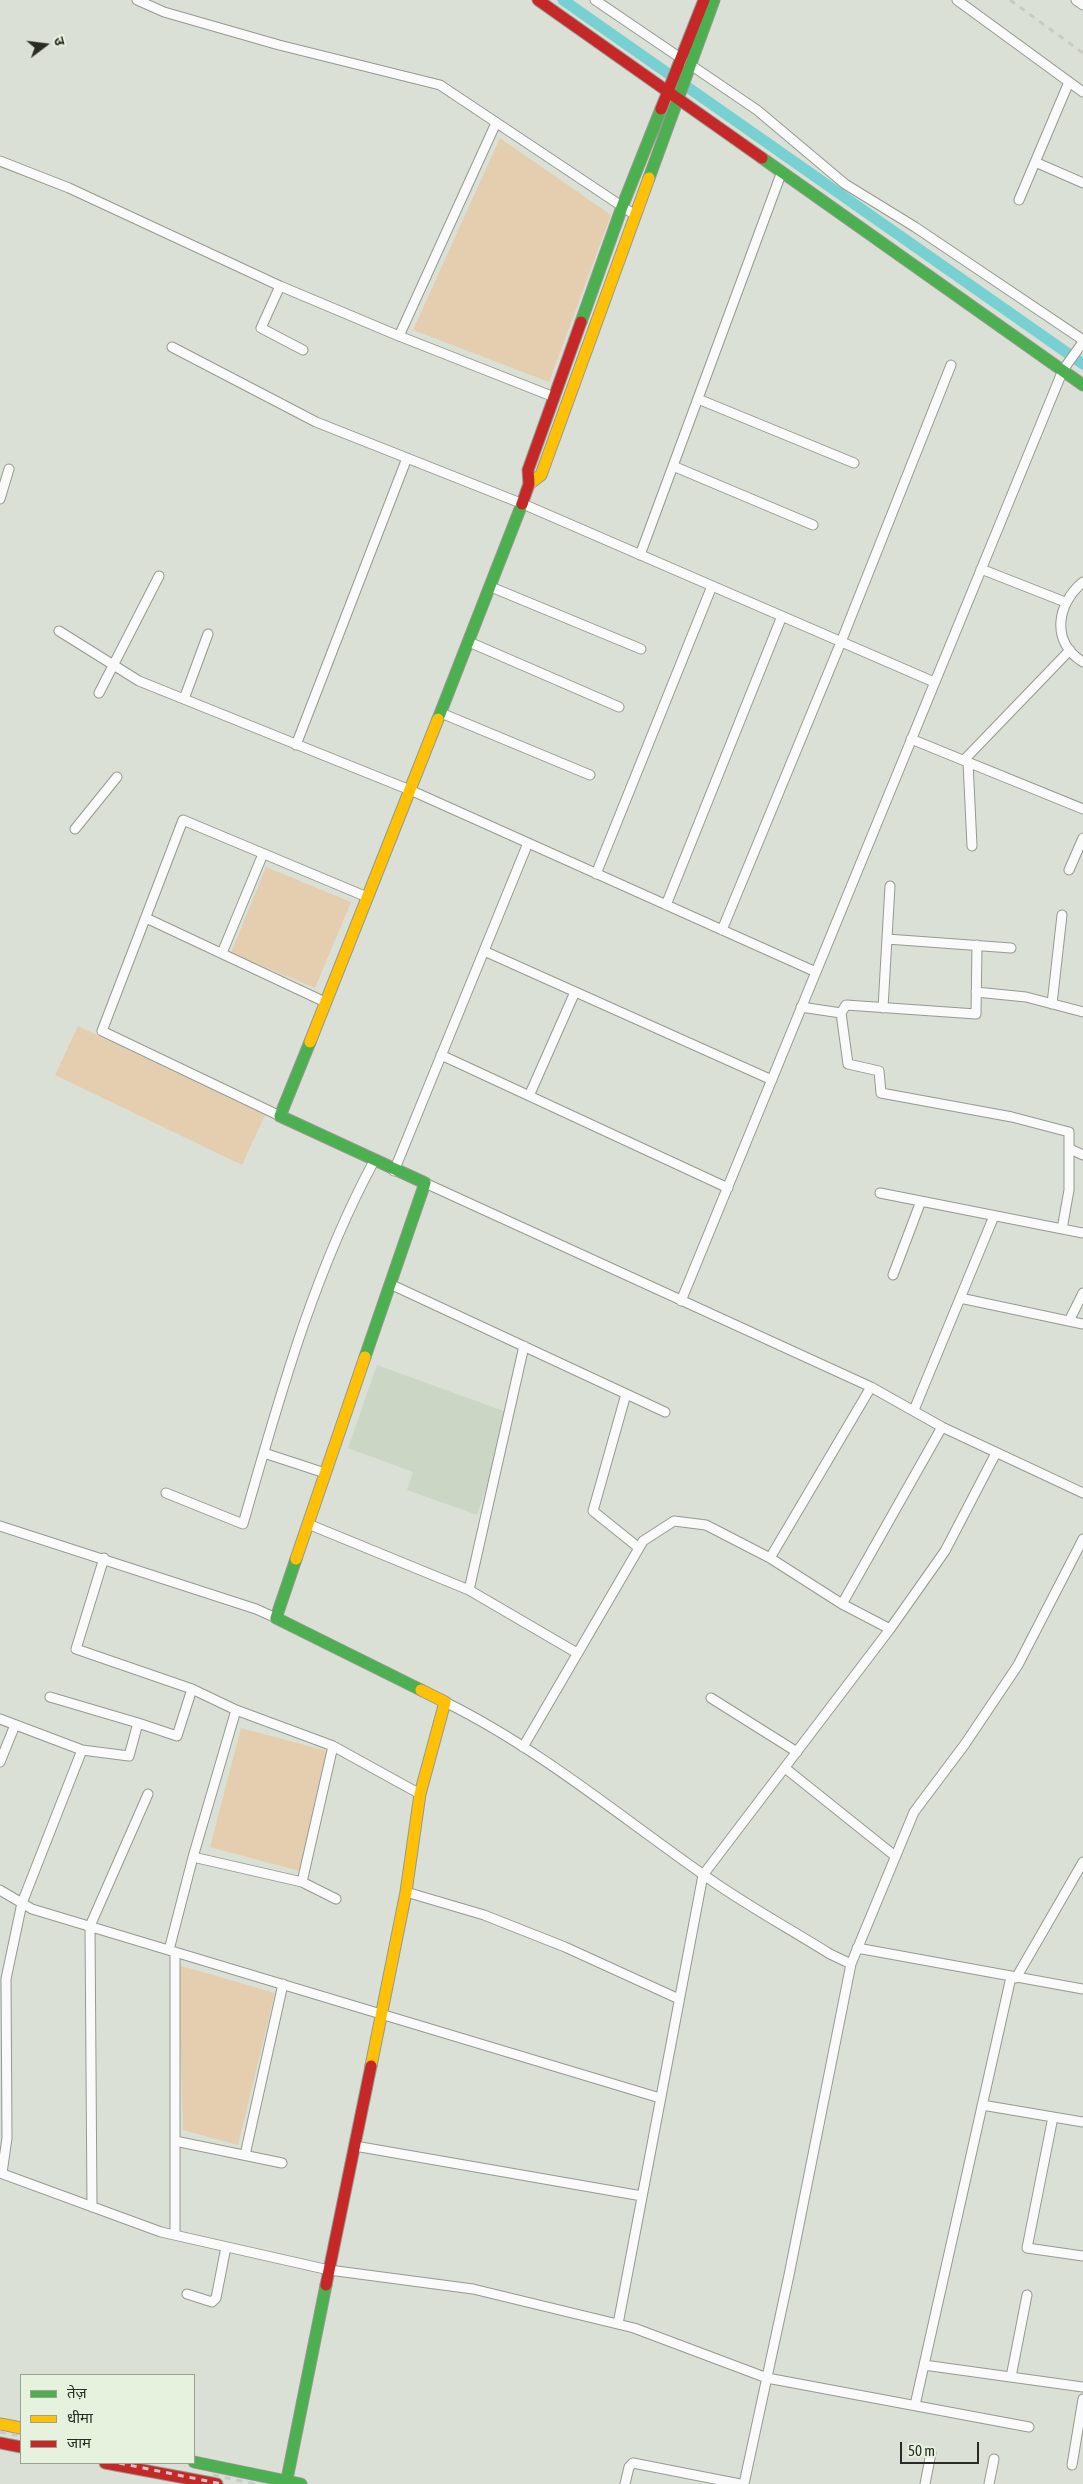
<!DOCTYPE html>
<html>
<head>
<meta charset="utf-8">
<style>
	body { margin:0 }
	#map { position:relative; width:1083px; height:2484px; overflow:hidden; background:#dae0d5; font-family:"Asap Condensed","Noto Sans Devanagari",sans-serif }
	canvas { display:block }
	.legend { position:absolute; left:20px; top:2374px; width:175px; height:90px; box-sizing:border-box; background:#e6f1de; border:1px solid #9aa294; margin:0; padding:6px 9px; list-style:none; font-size:15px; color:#282c25 }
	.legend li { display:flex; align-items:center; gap:10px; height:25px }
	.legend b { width:25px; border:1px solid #9aa294 }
	.north { position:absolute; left:20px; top:20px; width:50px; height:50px; -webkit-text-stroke:4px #e6f1de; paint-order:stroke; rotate:75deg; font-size:14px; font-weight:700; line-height:20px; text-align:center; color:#282c25 }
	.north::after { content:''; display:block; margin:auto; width:18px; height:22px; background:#282c25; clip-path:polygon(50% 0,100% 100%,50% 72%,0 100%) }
	.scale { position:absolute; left:900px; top:2442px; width:79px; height:22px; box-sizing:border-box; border:2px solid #282c25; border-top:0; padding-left:6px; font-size:15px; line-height:18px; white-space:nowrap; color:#282c25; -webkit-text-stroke:4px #e6f1de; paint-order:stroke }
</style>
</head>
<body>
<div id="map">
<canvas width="1083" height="2484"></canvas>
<ul class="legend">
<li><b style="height:6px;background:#4caf50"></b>तेज़</li>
<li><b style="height:6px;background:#ffc107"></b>धीमा</li>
<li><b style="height:6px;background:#c62828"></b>जाम</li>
</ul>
<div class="north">उ</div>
<div class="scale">50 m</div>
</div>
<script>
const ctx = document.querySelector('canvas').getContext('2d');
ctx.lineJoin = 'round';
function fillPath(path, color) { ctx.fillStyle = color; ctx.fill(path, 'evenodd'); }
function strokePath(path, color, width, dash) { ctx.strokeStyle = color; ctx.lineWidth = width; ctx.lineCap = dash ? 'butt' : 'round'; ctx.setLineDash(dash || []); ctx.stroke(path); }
fillPath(new Path2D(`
	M377,1365L512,1414L477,1515L407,1490L413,1472L348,1448Z`), '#cbd7c4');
fillPath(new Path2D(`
	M500,138L611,215L549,382L413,330Z
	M266,867L351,902L315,988L231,953Z
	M78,1026L265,1115L242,1165L55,1075Z
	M241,1728L331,1752L299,1871L210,1847Z
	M178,1965L275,1993L238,2145L183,2130Z`), '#e5ceaf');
strokePath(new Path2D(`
	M563,0L1083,364`), '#77d0d1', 11);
const street = new Path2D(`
	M137,0L164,12L279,45L440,85L635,215
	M595,0L757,110L845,184L915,227L1083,340
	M957,0L1083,92
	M1076,0L1083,5
	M0,161L69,188L280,286L399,336L554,397
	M1035,162L1083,183
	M1019,200L1069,82
	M280,286L261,328L303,350
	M399,336L496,123
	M172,347L316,422L523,504L934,682
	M698,399L854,463
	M673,466L813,525
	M0,499L9,469
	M640,555L781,174
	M981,569L1065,602
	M1083,582C1057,603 1050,642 1083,662
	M491,587L641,649
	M59,631L139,681L410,790L816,972
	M469,642L619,707
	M99,693L159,576
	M184,699L208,634
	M441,713L590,775
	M911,739L1083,809
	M296,745L407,458
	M964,760L1070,650
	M968,762L972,846
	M75,829L117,777
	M1069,870L1083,838
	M596,874L712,586
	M666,905L782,616
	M146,918L325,1002
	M722,930L841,642L951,365
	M887,939L1011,948
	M484,951L772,1080
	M222,953L263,854
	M976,992L1026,997L1083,1012
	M1052,1004L1062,915
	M801,1007L841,1013L846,1005L976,1014L977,945
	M883,1008L890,886
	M841,1013L848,1064L879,1071L881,1093L1012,1117L1069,1132V1190L1062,1229
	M441,1055L728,1188
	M529,1096L575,992
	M280,1116L102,1031L183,820L367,897
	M1070,1149L1083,1155
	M394,1171L528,843
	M425,1183L871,1387L942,1427L1083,1493
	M880,1193L1083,1233
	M893,1275L921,1201
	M390,1284L665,1412
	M960,1298L1083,1324
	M681,1301L1063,370L1083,342
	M1069,1321L1083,1293
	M626,1394L593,1511L639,1548
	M914,1410L994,1216
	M264,1453L325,1473
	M166,1493L243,1524C279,1400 312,1276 374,1161
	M308,1524L469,1590L577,1653
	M0,1526L256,1609L276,1618
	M104,1558L76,1649L192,1689L236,1710L333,1746L420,1794
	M770,1558L871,1387
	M469,1590L524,1346
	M842,1604L942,1427
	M711,1698L797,1752
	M445,1702C538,1748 617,1814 701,1873C742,1903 787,1927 830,1954L851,1964
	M0,1719L82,1750L129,1756L138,1723L50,1697
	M138,1723L177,1736L192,1689
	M523,1747L639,1548L643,1541L674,1521L706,1525L770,1558L842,1604L890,1629
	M0,1762L15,1725
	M785,1768L895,1856
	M193,1857L302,1882L336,1899
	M302,1882L333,1746
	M0,1890L32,1909L660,2098
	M406,1892L484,1915L565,1947L679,1999
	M857,1948L1083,1989
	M169,1950L193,1857L236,1710
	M175,1952V2235
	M1016,1978L1083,1862
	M982,2105L1083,2122
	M1053,2117L1027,2248L1083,2256
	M175,2141L282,2163
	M355,2146L642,2196
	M245,2155L283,1984
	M0,2173L161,2232L329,2270L473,2289L634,2328L767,2378L1029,2427
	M2,2173L7,2138L6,1979L22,1903L82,1750
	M92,2207L90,1926L148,1794
	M187,2294L212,2302L216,2298L226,2247
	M618,2324L703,1875L890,1629L945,1551L996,1453
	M924,2365L1083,2387
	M1011,2377L1027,2295
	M915,2405L1011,1977
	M1072,2465L1083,2399
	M625,2484L629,2467L633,2463L740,2484
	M744,2484L789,2275L851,1964L914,1812L965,1744L1018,1665L1083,1539
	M925,2484L931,2453
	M989,2484L994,2459`);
const fast = new Path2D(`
	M762,158L1083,385
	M649,178L714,0
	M581,322L622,207L661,109
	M438,719L522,504
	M310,1042L280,1116L425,1183L365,1357
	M296,1559L276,1618L421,1690
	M194,2462L301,2484
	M286,2484L326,2285`);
const slow = new Path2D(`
	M529,484L541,475L649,178
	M310,1042L438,719
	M296,1559L365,1357
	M371,2066L406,1892L420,1794L445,1702L421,1690
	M0,2424L21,2428`);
const jam = new Path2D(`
	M538,0L762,158
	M661,109L704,0
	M522,504L529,484L528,470L581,322
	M326,2285L371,2066
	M0,2443L21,2447
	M105,2463L217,2484`);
strokePath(street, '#959a91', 11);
strokePath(fast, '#959a91', 13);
strokePath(slow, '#959a91', 13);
strokePath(jam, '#959a91', 13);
strokePath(street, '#f9faf9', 9);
strokePath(fast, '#4caf50', 11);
strokePath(slow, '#ffc107', 11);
strokePath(jam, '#c62828', 11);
strokePath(new Path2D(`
	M1010,0L1083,53
	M0,2432L21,2436
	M119,2463L222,2484
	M213,2475L255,2484`), '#c8cac7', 3, [6, 6]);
</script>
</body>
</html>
